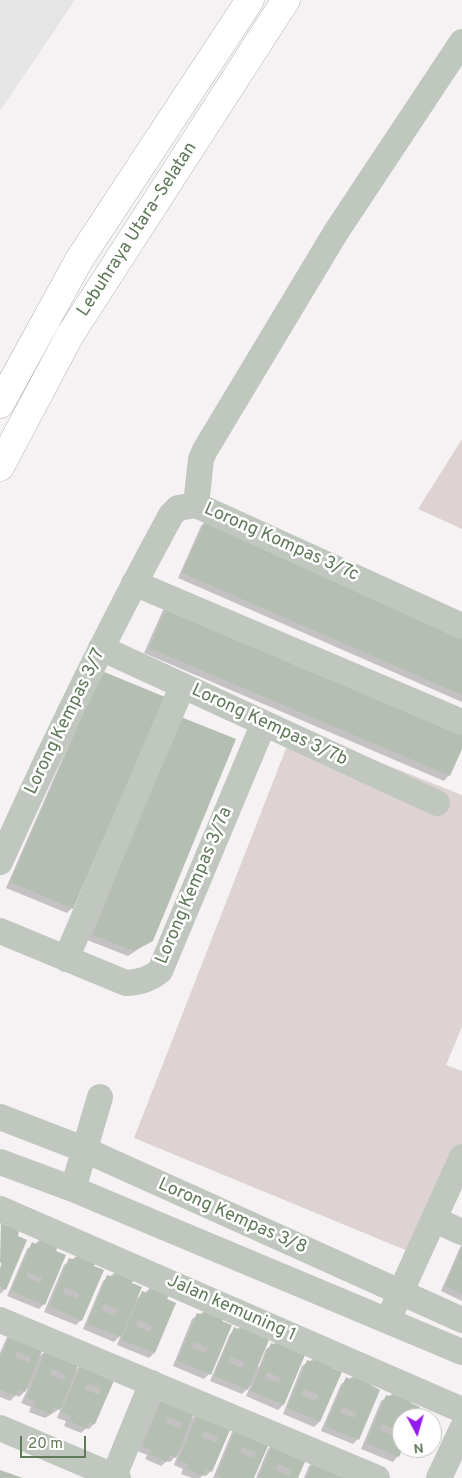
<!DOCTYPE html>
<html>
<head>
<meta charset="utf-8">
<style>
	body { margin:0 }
	#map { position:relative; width:462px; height:1478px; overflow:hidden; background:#f6f2f4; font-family:Overpass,sans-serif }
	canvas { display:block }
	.north { position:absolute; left:392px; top:1408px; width:50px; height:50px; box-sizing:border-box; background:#fff; border:1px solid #c0c9bd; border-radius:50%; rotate:174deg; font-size:14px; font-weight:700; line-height:20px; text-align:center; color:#61795b }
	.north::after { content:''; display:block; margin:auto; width:18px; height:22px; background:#951aed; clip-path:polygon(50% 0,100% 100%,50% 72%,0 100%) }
	.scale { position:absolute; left:20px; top:1436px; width:66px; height:22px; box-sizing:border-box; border:2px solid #61795b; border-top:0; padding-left:6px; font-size:15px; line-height:18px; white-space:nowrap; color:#61795b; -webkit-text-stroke:4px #fff; paint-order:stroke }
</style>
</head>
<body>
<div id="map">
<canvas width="462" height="1478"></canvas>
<div class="north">N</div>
<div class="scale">20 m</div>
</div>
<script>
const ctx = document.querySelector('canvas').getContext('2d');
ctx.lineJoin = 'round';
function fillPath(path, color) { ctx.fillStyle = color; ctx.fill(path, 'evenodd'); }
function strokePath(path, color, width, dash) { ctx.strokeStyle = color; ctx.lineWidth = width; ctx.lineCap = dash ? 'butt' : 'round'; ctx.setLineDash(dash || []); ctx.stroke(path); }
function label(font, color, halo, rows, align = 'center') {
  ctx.font = font + ' Overpass,sans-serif'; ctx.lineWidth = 5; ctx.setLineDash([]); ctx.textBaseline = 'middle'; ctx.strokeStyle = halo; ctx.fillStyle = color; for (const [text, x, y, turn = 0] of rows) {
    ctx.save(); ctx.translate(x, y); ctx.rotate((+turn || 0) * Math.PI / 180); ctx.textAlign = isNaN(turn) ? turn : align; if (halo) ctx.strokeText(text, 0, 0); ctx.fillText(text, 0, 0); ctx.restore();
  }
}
fillPath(new Path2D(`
	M0,0H75L0,111Z`), '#e6e5e5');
fillPath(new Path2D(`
	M462,439V529L418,509Z
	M294,728L462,795V1027L446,1065L462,1071V1145L415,1254L134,1138Z`), '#ded3d3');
fillPath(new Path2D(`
	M206,521L462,632V702L178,578L201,526Z
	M168,605L462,746L449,775L444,781L144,653L163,610Z
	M98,677L72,908L67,913L6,888Z
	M176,723L152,940L128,956L87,940Z
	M2,1225L16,1236L5,1289L0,1294Z
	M40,1240L44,1304L39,1309L7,1296L27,1249Z
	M462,1243V1301L441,1291Z
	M78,1255L92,1267L81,1320L76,1325L44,1312L64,1265Z
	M116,1272L131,1284L136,1299L151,1288L165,1300L175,1304L154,1353L149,1358L117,1345L121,1335L114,1342L83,1329L103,1281Z
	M206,1310L209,1374L204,1379L173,1366L192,1319Z
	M243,1325L256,1366L259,1367L266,1349L280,1340L304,1356L283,1405L278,1410L246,1396L251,1385L242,1394L210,1381L230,1334Z
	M7,1337L38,1358L47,1349L75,1371L82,1364L114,1377L94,1424L89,1429L86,1428L81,1433L64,1426L66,1421L57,1418L61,1408L45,1418L29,1412L31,1407L21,1403L28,1388L19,1397L16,1395L10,1401L0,1397V1353Z
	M316,1357L319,1422L314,1427L283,1414L302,1366Z
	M355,1375L358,1439L353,1444L321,1431L341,1384Z
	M395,1392L409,1404L414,1418H402L398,1456L393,1462L361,1449L381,1401Z
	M163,1397L191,1420L199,1411L231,1424L211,1471L206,1476L203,1475L200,1478H192L181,1474L183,1469L174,1465L178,1454L170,1462L167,1461L161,1466L145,1459L147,1455L137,1451L158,1402Z
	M237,1427L269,1440L253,1478H213L232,1432Z
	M273,1444L305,1457L296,1478H256L268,1449Z
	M314,1461L345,1478H304L309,1466Z`), '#0003');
fillPath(new Path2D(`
	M206,519L462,630V695L182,573Z
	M168,604L462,729V749L450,776L149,648Z
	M102,671L165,697L73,909L10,882Z
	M181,717L236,739L153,941L134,951L92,935Z
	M1,1223L19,1231L18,1236L27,1240L6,1290L0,1287V1268L3,1263L0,1262Z
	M40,1239L58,1246L56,1251L66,1255L45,1305L11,1291L32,1242L37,1245ZM28,1272L42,1278L40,1283L26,1277Z
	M462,1246V1294L445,1286Z
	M78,1254L96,1262L94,1266L104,1270L82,1321L49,1306L69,1258L75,1260ZM65,1287L79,1293L77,1299L63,1293Z
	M116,1271L134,1278L132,1283L142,1287L121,1337L87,1324L107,1275L113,1277ZM104,1304L118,1310L115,1316L101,1310Z
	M150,1287L169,1295L167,1299L176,1303L155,1353L121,1340L142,1291L147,1293ZM138,1320L152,1326L150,1332L136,1326Z
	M206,1308L224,1316L222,1321L232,1325L211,1375L177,1361L197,1313L203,1315ZM194,1342L208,1348L205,1353L191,1348Z
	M243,1323L269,1340L248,1390L214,1376L234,1327L240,1330ZM231,1357L244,1362L242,1368L228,1362Z
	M12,1330L45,1344L25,1392L19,1390L16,1396L0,1390V1358ZM17,1352L31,1357L29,1363L15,1357Z
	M279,1338L305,1355L284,1405L250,1391L271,1343L277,1345ZM267,1372L281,1378L279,1383L265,1378Z
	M47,1347L80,1361L60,1410L54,1407L51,1414L33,1407L35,1401L26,1398ZM52,1369L66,1375L64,1380L50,1375Z
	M316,1356L334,1363L332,1368L342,1372L320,1422L287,1408L307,1360L313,1362ZM304,1389L318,1395L315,1401L301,1395Z
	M82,1362L116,1376L95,1424L89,1422L87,1429L69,1421L71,1416L61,1412ZM87,1384L101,1389L99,1395L85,1389Z
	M355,1373L373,1381L371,1385L380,1390L359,1440L325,1426L346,1377L352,1380ZM342,1407L356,1413L354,1418L340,1412Z
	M395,1391L413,1398L411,1403L420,1407L416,1418H402L403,1448L399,1457L366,1443L386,1395L392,1397ZM382,1424L396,1430L394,1436L380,1430Z
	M163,1395L196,1409L176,1458L170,1455L167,1462L149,1454L151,1450L142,1446ZM168,1417L182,1423L180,1428L166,1423Z
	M199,1409L233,1423L212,1472L206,1469L204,1476L186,1469L188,1464L178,1460ZM204,1431L218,1437L216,1442L202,1437Z
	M237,1425L271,1439L254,1478H222L216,1476ZM242,1447L256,1453L254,1458L240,1453Z
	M273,1443L307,1457L298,1478H258ZM278,1464L292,1470L290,1476L276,1470Z
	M314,1460L346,1478H306Z
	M0,1470L23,1478H0Z`), '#b5beb2');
const highway = new Path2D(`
	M0,404L79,260L250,0
	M0,467L70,335L286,0`);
strokePath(highway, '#b1b8af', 29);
strokePath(new Path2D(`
	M196,505L201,459L205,450L336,232L462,42
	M134,583L462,722
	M101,648L437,803
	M0,862C53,744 109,629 171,515L178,508L196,505L462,626
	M0,931L126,983C139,982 149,980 160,971L263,725
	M66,959L182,687
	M0,1117L83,1149L462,1320
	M0,1162L73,1189L462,1352
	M73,1189L100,1097
	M0,1209L462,1410
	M435,1220L462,1232
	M393,1309L462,1157
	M0,1320L377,1478
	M0,1428L118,1478
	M114,1476L152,1383
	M439,1478L462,1429`), '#c0c7be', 26);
strokePath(highway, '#fff', 28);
label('18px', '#61795b', '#fff', [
	["Lebuhraya Utara–Selatan",138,230,-57],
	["Lorong Kompas 3/7c",281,543,24],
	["Lorong Kempas 3/7",66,722,-64],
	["Lorong Kempas 3/7b",269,726,25],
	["Lorong Kempas 3/7a",195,886,-67],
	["Lorong Kempas 3/8",232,1217,24],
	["Jalan kemuning 1",231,1309,24]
]);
</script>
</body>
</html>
